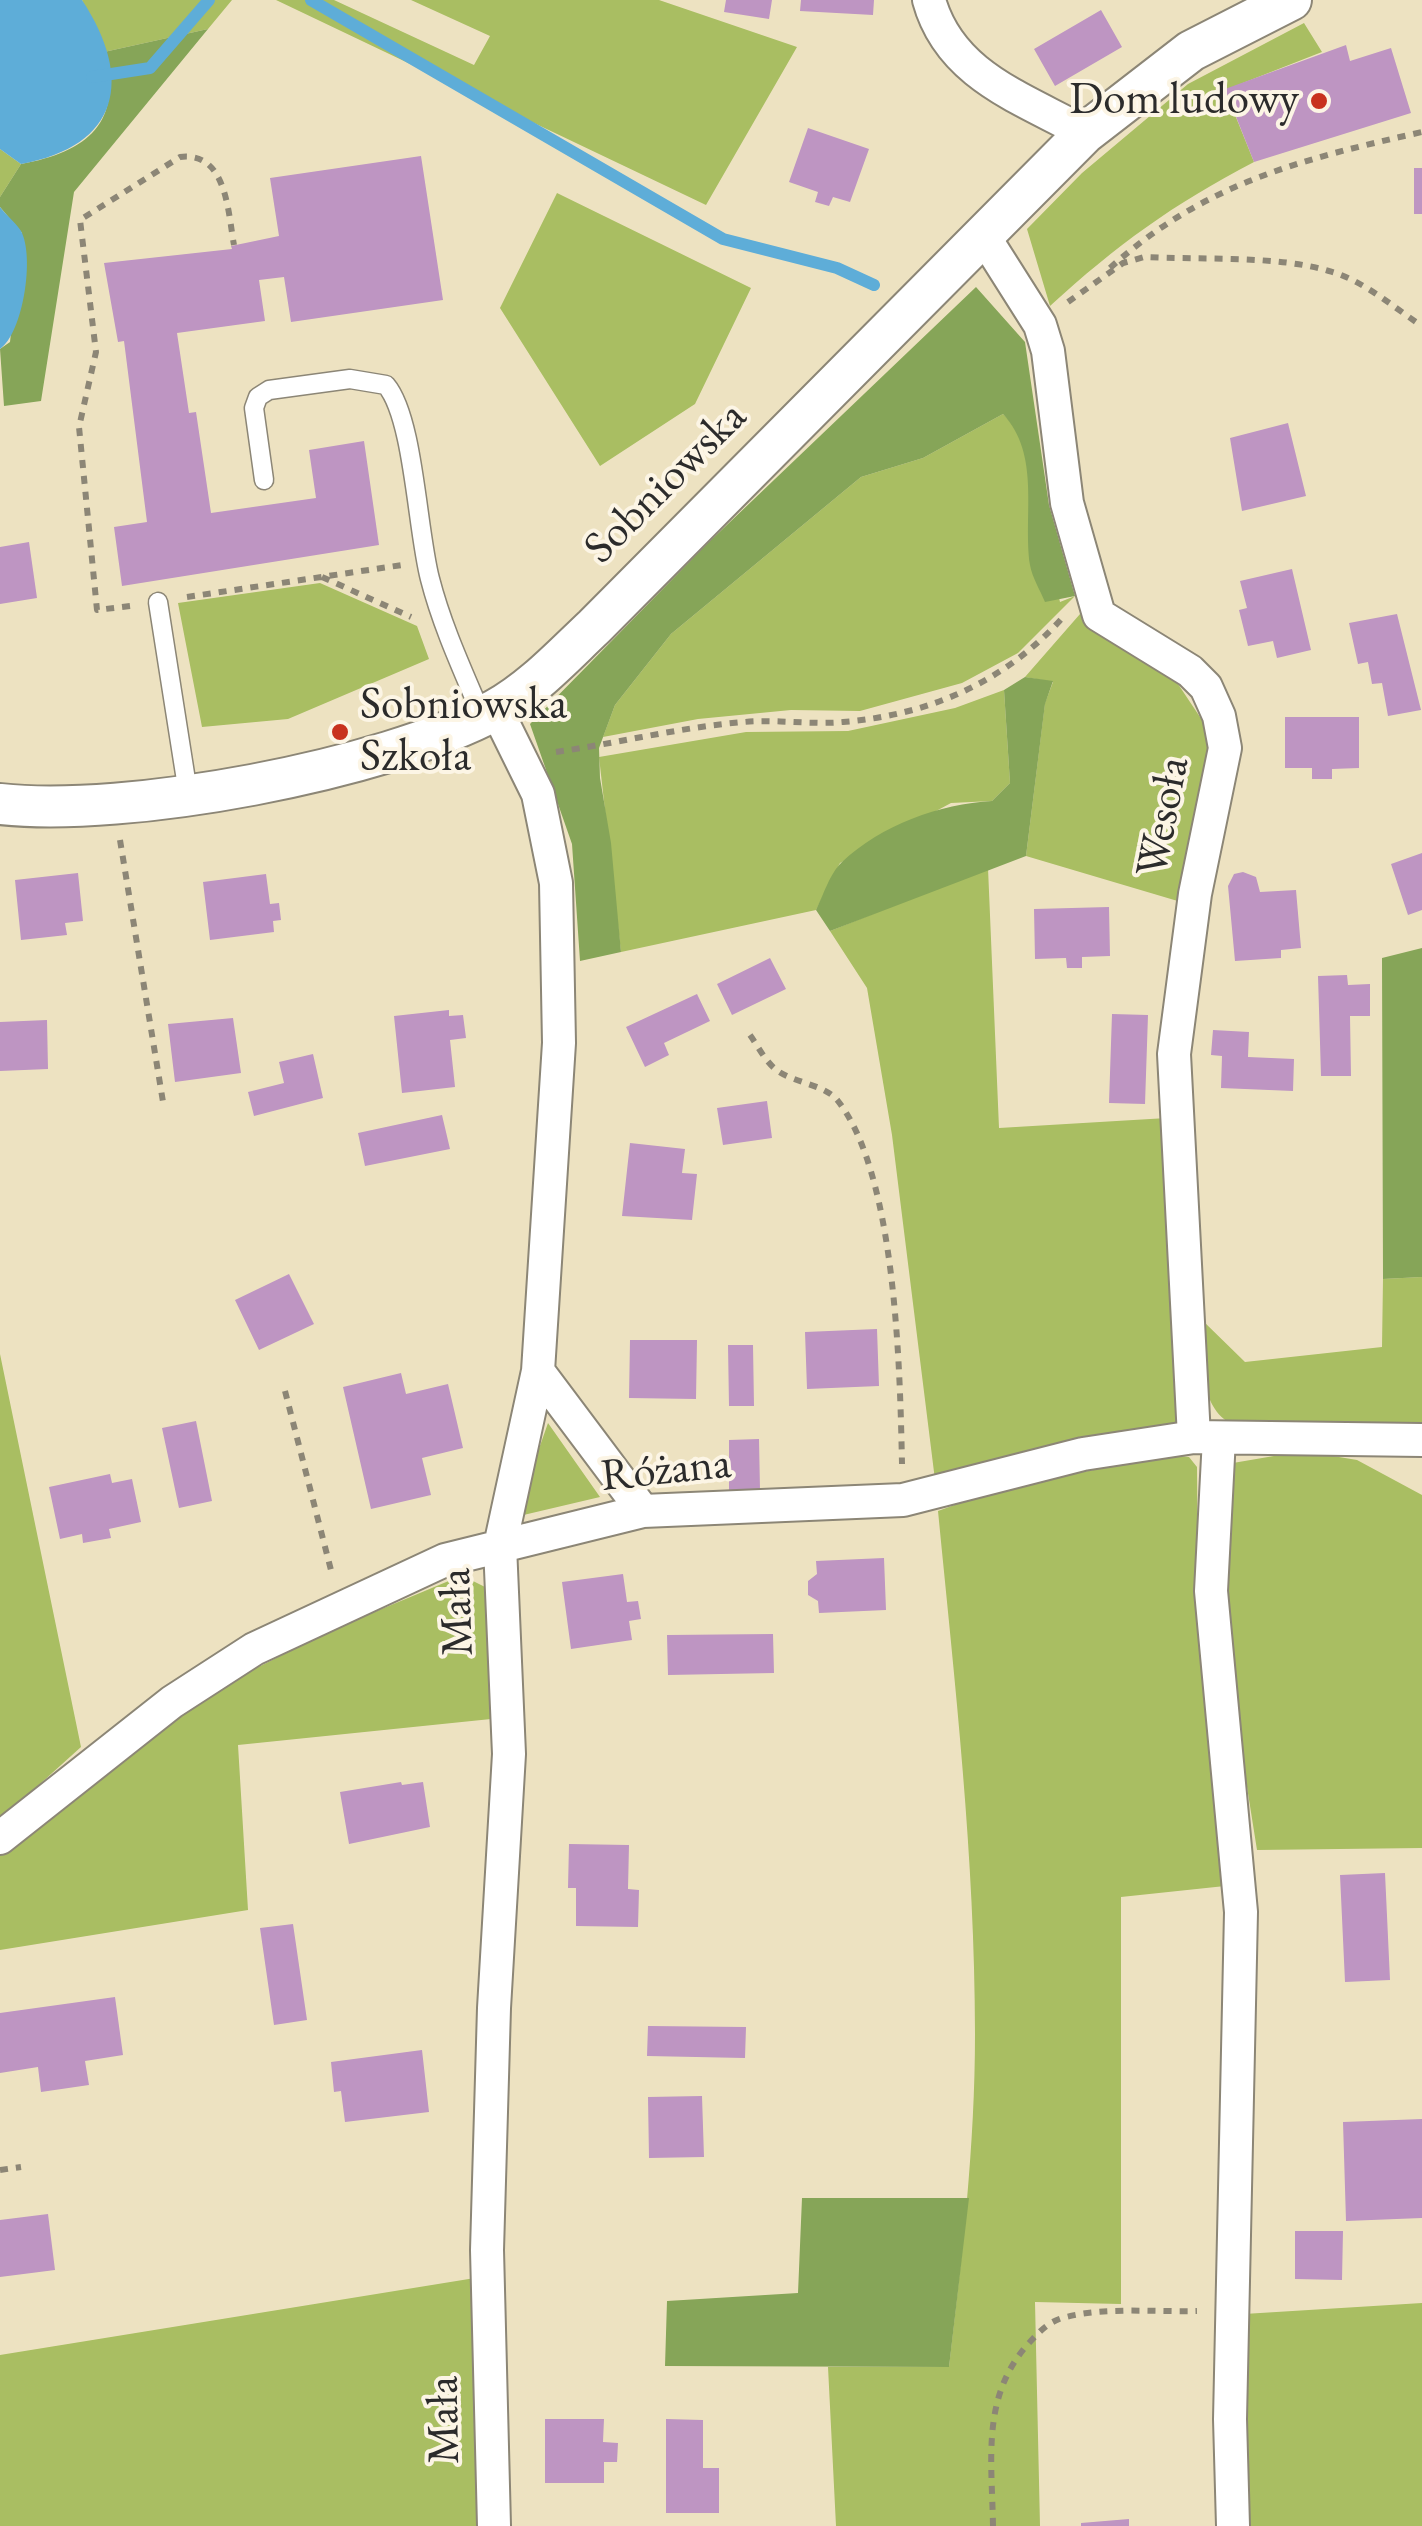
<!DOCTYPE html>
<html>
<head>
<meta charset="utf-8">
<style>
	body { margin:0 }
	canvas { display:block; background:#ede2c1 }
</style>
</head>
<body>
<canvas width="1422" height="2526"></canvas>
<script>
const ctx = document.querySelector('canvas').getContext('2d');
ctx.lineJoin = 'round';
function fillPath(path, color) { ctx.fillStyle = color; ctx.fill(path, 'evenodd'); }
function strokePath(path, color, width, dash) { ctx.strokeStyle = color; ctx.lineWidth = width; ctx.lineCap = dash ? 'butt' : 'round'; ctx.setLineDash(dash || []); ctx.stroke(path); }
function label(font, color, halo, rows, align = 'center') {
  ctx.font = font + ' "EB Garamond",serif'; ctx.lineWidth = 8; ctx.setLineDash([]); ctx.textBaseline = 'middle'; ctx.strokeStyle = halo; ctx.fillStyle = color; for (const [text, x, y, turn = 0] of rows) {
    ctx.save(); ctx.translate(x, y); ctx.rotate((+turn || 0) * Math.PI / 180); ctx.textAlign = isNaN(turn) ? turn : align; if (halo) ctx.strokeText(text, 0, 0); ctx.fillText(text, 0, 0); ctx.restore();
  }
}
fillPath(new Path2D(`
	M82,0H232L208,29L104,52Z
	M276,0H334L474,65L490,36L411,0H659L797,47L706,205Z
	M1304,23L1322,52L1225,90L1254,162C1172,205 1118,244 1050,306L1027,229L1082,173L1188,84Z
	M0,149L21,164L0,197Z
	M557,193L751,288L695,404L600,466L500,308Z
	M1003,414L1020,432L1060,602L1075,596L1018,653L962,683L860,711L791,710L698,719L603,737L615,705L671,634L861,477L923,458Z
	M320,583L417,626L429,659L288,719L202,727L178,603Z
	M1080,614L1174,678L1202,720L1211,750L1181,902L1026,856L1045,703L1053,682L1025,677Z
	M1004,690L1010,783L992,801L951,803L840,863L816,910L621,952L599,757L746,732L848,731L955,708Z
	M988,868L999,1128L1167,1118L1180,1428L935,1480L892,1135L867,988L830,931Z
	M1422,1277V1430L1238,1427C1196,1411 1204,1358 1201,1319L1245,1362L1382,1347L1383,1279Z
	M0,1354L81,1747L0,1820Z
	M548,1423L600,1497L515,1517Z
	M1303,1451L1357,1460L1422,1495V1848L1257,1850L1231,1686L1222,1566L1233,1463Z
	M1172,1455L1189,1457L1197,1467L1198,1603L1225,1886L1121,1897V2304L1035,2302L1040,2526H836L828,2367H949C962,2256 975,2146 975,2034C975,1859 955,1685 938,1511L1004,1487Z
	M451,1580H471L487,1588L491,1719L238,1745L248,1910L0,1950V1852L216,1688L341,1626Z
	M475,2278L481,2526H0V2355Z
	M1422,2303V2526H1245L1244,2314Z`), '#a9be62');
fillPath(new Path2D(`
	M208,29L74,192L41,401L4,406L0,349L10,342L22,233L0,207V197L21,164C88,152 124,122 104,52Z
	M976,287L1025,342L1049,505L1075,596L1045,602C1040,590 1032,577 1030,565C1023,514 1041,455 1003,414L923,458L861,477L671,634L615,705L599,748L600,778L611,843L621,952L580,961L572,844L530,724L708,543Z
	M1025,677L1053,681L1045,704L1026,856L830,931L816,910C823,896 830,873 842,862C881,825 940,804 992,801L1010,783L1004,690Z
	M1422,948V1277L1383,1279L1382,958Z
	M802,2198H969L949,2367L665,2366L667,2301L798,2293Z`), '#86a558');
fillPath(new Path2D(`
	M0,0H82C134,79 120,146 21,164L0,149Z
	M0,207C6,215 16,223 21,231C35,257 23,333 0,349Z`), '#5eadd8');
strokePath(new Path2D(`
	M311,0L723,239L837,268L874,285
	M92,77L150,68L209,0`), '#5eadd8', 12);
fillPath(new Path2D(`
	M726,0H772L769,19L724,12Z
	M801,0H874L873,15L800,11Z
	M1101,10L1122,47L1055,86L1034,49Z
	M1346,45L1350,61L1391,48L1411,113L1254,162L1225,89Z
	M808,128L869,149L850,202L833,197L829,206L815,202L818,192L789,182Z
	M421,156L443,300L291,322L284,277L259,280L265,321L177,333L189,413L196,412L211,513L316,498L309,450L364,441L379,545L122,586L114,527L147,522L124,341L118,342L104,263L232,249L231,246L279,236L270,178Z
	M1414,168H1422V214H1414Z
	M1288,423L1306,496L1242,511L1230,438Z
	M29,542L37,598L0,604V547Z
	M1292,569L1311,650L1277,658L1273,641L1248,646L1239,610L1247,608L1240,581Z
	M1397,614L1421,710L1388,716L1382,683L1372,684L1368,662L1358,664L1349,623Z
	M1285,717H1359V768L1332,769V779H1312V768H1285Z
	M1422,853V910L1408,915L1391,864Z
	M1243,872L1256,877L1260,892L1296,890L1301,948L1281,950V958L1235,961L1228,886L1234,874Z
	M78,873L83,921L65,923L67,935L21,940L15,880Z
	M266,874L270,904L279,903L281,920L273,921L274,932L210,940L203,882Z
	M1109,907L1110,956L1082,957V968H1067L1066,958L1035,959L1034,909Z
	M770,958L786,989L732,1015L717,984Z
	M1347,975L1348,985L1370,984V1016H1350L1351,1076H1321L1318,976Z
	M697,994L710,1021L664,1043L669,1055L645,1067L626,1027Z
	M449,1010V1016L463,1015L466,1038L450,1040L455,1087L402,1093L394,1016Z
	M1112,1014L1148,1015L1145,1104L1109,1103Z
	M233,1018L241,1073L175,1082L168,1024Z
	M47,1020L48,1069L0,1071V1022Z
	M1213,1030L1249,1032L1248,1057L1294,1059L1293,1091L1221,1088L1222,1056L1211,1055Z
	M313,1054L323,1098L254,1116L248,1092L284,1083L279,1062Z
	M767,1101L772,1138L723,1145L717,1108Z
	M442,1115L450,1149L365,1166L358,1133Z
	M630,1143L685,1149L682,1173L697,1174L692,1220L622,1216Z
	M289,1274L314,1324L259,1350L235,1300Z
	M877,1329L879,1386L807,1389L805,1332Z
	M630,1340H697L696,1399L629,1398Z
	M728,1345H753L754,1406H729Z
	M401,1373L406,1394L448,1384L463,1448L422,1458L431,1495L371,1509L343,1387Z
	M196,1421L212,1501L179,1508L162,1428Z
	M759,1439L760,1490H729V1440Z
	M110,1474L112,1483L132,1479L141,1522L109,1529L111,1538L83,1543L82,1534L60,1539L49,1487Z
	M884,1558L886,1610L819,1613L818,1601L808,1595V1581L817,1574L816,1561Z
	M623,1574L627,1602L638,1601L641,1619L629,1621L632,1640L571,1649L562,1582Z
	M773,1634L774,1673L668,1675L667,1635Z
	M401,1782L402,1785L423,1782L430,1827L349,1844L340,1792Z
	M569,1844L629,1845L628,1889L639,1890L638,1927L576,1926V1888H568Z
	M1385,1873L1390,1980L1345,1982L1340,1875Z
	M293,1924L307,2020L274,2025L260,1928Z
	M115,1997L123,2055L85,2061L89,2085L41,2092L38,2067L0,2073V2013Z
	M648,2026L746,2027L745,2058L647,2056Z
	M422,2050L429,2112L345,2122L341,2091L334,2092L331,2062Z
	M702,2096L704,2157L649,2158L648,2097Z
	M1422,2119V2218L1346,2221L1343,2122Z
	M48,2214L55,2270L0,2277V2220Z
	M1295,2231H1343L1342,2280L1295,2279Z
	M545,2419H604L603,2442L618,2443L617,2462H604V2483H545Z
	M666,2419L703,2420V2468H719V2513H666Z
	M1129,2519V2526H1081V2523Z`), '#be95c2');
const service = new Path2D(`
	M264,480L254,408L258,397L269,390L350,379L386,385C414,418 417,530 430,579C442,626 463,671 482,716
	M158,602L188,793`);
const minor = new Path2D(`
	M929,0C950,76 1023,98 1085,133
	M983,235L1040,325L1048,351L1067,503L1099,615L1190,671L1206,687L1219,716L1225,748L1195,894L1174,1054L1194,1437
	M538,1371L643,1511
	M1219,1438L1211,1591L1241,1912L1230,2419L1233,2526
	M0,1838L172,1702L254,1649L445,1560L643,1511L903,1500L1083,1454L1194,1437L1422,1440
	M494,2526L487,2250L494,2008L509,1754L500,1546L538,1371L559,1043L556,883L538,794L496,709`);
const tertiary = new Path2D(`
	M0,804C127,818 383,770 495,710C533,689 563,656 594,627L1085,133L1191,51L1291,0`);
strokePath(service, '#8c8676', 21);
strokePath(minor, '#8c8676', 36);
strokePath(tertiary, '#8c8676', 44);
strokePath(new Path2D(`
	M1110,268C1204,183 1302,159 1422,132
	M1068,302L1123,263L1144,257C1200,260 1276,255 1329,271C1363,280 1393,307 1422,326
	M322,577L411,617
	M187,597L402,565
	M130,606L97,610L79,427L96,352L80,220L180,157C227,151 228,213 234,245
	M556,752C618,743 682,727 744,722C777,719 811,725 843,722C930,715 1007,681 1064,616
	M120,840L164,1108
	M750,1035C758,1046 766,1063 778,1071C795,1083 826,1085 838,1101C896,1175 900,1369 902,1464
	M285,1391L332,1574
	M0,2170L21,2167
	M993,2526C992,2459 981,2396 1029,2343C1040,2331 1049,2321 1066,2317C1106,2307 1155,2312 1197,2311`), '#8c8676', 6, [8, 8]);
strokePath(service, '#fff', 18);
strokePath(minor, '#fff', 32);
strokePath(tertiary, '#fff', 40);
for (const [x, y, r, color] of [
	[1319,101,10,"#c8321e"],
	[340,732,10,"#c8321e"]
]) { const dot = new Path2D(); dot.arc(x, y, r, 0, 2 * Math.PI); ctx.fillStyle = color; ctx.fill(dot); strokePath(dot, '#fcf5e5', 4); }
label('45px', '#2b2b2b', '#fcf5e5', [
	["Dom ludowy",1299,101],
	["Sobniowska",360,706,"left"],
	["Szkoła",360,758,"left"]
], 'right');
label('45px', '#2b2b2b', '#fcf5e5', [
	["Sobniowska",666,483,-45],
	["Wesoła",1164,817,-79],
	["Różana",666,1471,-6],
	["Mała",458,1612,-92],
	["Mała",445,2420,-91]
]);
</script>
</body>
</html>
